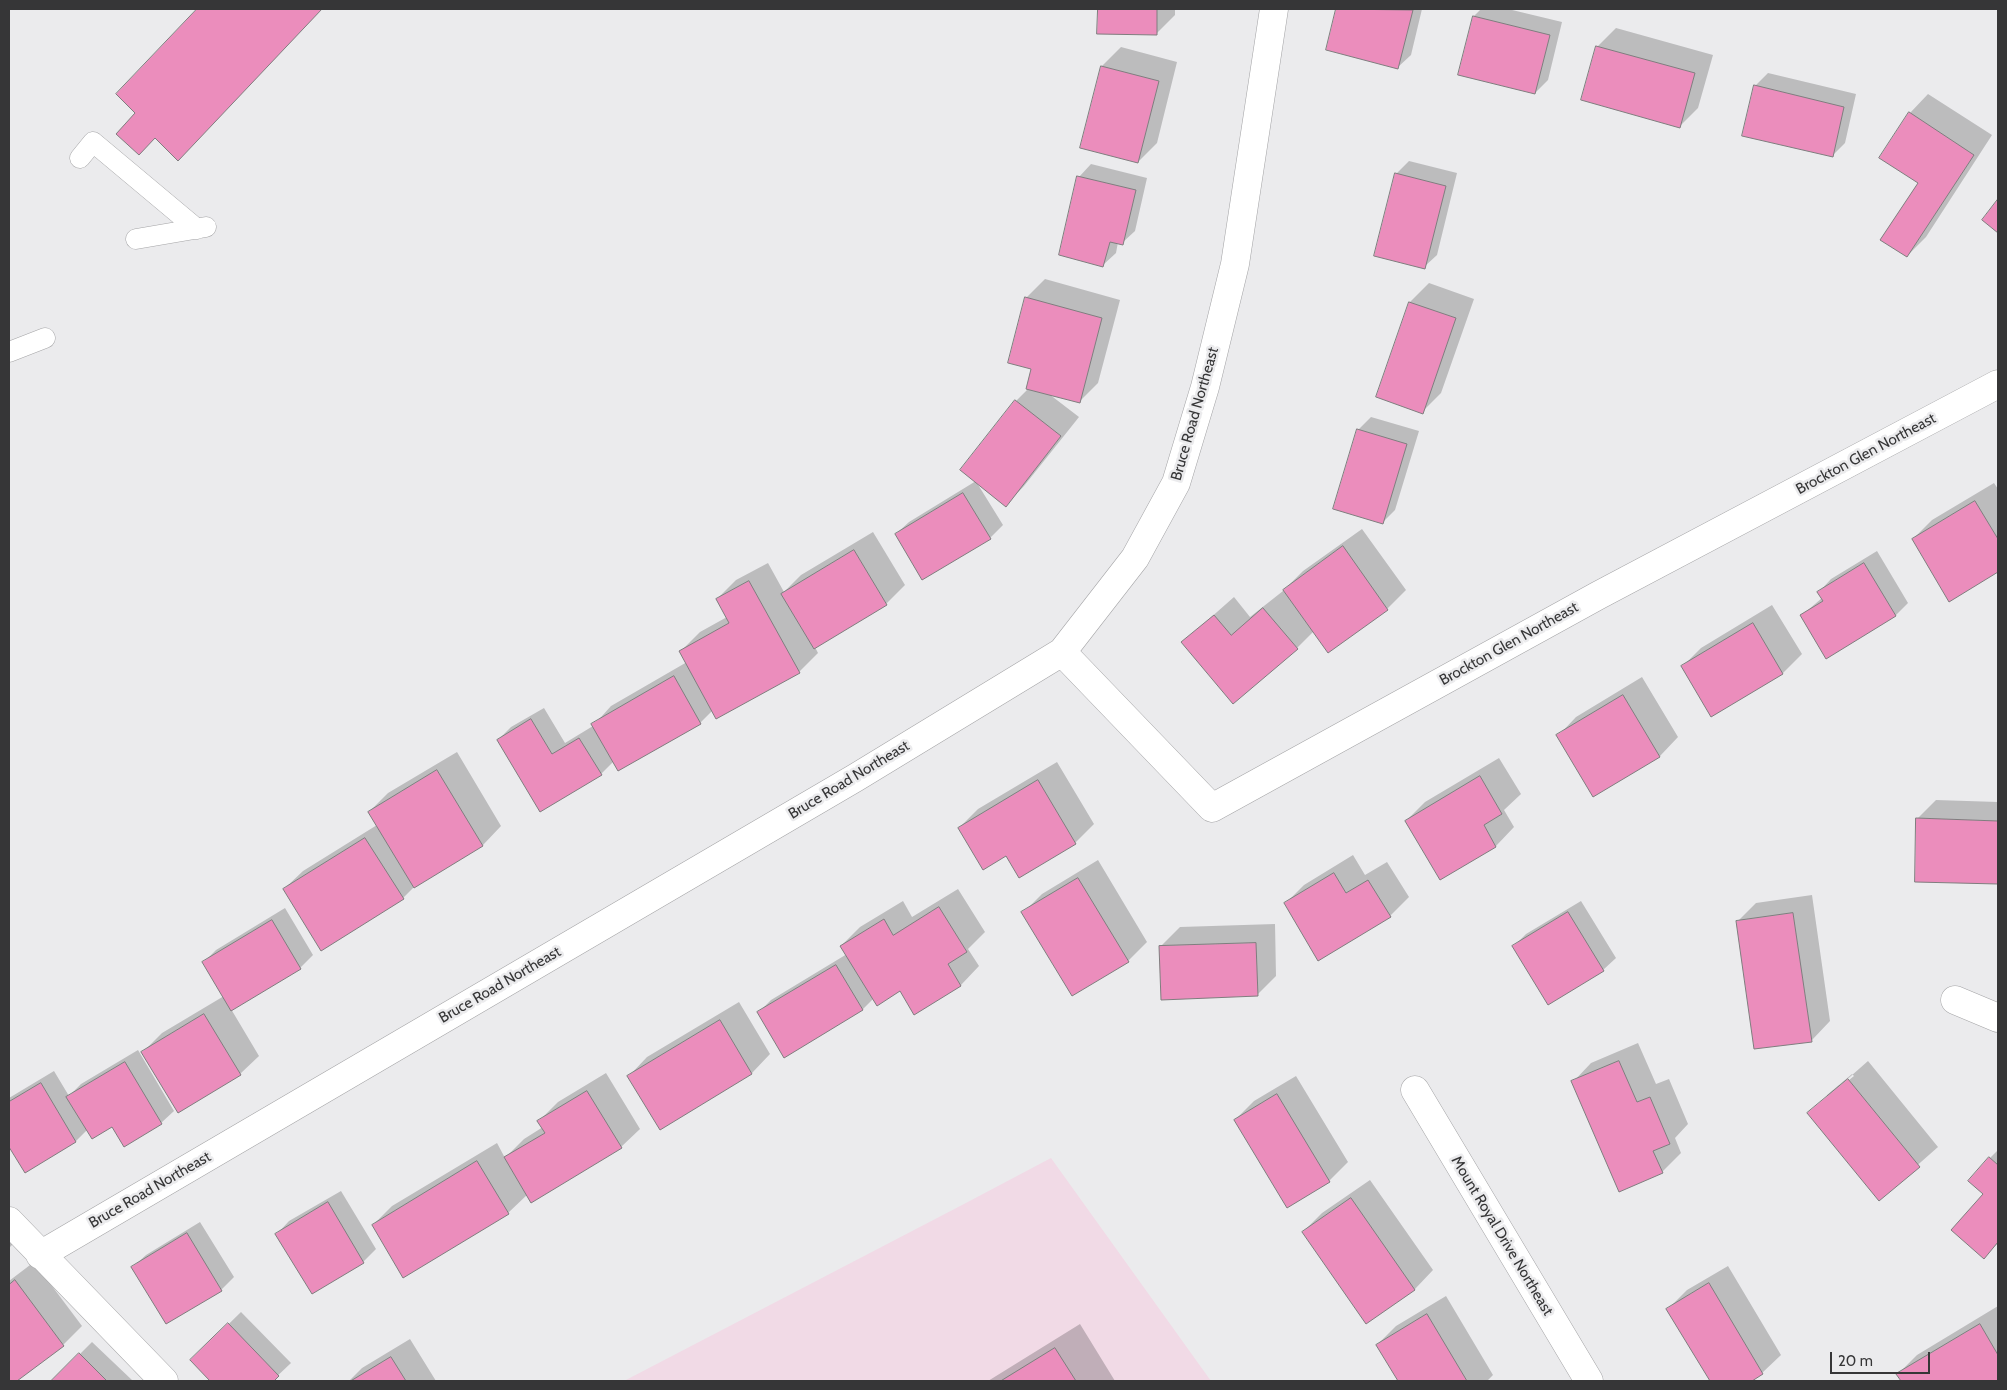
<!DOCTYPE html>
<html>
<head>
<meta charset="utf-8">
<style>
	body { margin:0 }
	#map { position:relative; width:2007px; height:1390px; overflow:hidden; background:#ebebed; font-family:Cabin,sans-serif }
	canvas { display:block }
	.frame { position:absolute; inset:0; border:10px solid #363637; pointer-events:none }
	.scale { position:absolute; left:1830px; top:1352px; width:100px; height:22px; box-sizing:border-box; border:2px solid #363637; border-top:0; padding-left:6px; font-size:15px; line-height:18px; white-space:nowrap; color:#363637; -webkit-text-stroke:4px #ebebed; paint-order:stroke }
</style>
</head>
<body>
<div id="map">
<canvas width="2007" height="1390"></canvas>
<div class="frame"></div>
<div class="scale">20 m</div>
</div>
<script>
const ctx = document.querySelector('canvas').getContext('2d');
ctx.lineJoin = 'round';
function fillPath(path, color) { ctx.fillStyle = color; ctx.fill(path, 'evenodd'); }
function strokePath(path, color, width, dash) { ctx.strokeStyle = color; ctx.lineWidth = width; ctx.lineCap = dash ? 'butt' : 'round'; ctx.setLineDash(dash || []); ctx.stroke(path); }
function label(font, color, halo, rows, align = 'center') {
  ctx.font = font + ' Cabin,sans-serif'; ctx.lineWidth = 5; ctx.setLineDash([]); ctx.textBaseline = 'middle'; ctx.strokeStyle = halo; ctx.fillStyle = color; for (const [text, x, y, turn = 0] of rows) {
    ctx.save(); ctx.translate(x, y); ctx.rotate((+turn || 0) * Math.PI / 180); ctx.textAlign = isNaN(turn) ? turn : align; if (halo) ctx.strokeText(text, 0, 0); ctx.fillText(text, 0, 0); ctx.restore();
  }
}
fillPath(new Path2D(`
	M1051,1158L1211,1381H624L964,1204Z`), '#f1dae6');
fillPath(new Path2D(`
	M198,9H321L202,134L137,113L117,94Z
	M1099,9H1175V15L1156,34L1098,33Z
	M1338,9H1422L1411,55L1398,67L1328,49Z
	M1481,9H1508L1562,22L1548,80L1535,93L1460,74L1474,16Z
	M1616,28L1713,55L1698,108L1679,127L1597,47Z
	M1121,47L1177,62L1157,143L1138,162L1082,147L1102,66Z
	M1768,73L1856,94L1845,143L1832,156L1755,86Z
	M1928,94L1992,135L1926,237L1907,256L1919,183L1910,113Z
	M1409,161L1457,173L1437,255L1424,267L1396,174Z
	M1091,164L1147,178L1135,231L1122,243L1118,242L1116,253L1103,265L1079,177Z
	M1045,279L1120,300L1098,383L1079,402L1049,394L1079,417L1024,486L1006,505L977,483L1003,525L990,538L896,534L909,522L976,481L1016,401L1029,388L1033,368L1026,298Z
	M1429,283L1474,299L1441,393L1422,412L1377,396L1410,302Z
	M1371,417L1419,431L1395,510L1382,523L1334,508L1359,429Z
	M1994,483L1998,489V571L1950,600L1913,539L1932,520Z
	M1362,529L1406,590L1387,609L1328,651L1314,631L1297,648L1183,642L1234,597L1250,617L1283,591L1303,571Z
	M873,532L905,585L886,604L815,647L818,653L799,672L713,710L700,723L618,770L613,762L601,774L498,740L511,727L544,708L565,743L593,726L611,706L687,662L681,651L700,632L727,617L717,599L736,580L768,563L784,592L801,575Z
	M1877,551L1908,603L1896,615L1801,616L1822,598L1819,592L1831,579Z
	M1772,605L1802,654L1783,673L1712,716L1682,667L1701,648Z
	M1642,677L1678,737L1660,756L1593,795L1558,736L1576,717Z
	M457,752L501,826L483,845L416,885L403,898L284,889L303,871L377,825L369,812L388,793Z
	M1499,758L1521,794L1504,810L1514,827L1496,846L1441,878L1406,821L1425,802Z
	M1057,762L1094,824L1075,843L1020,876L1007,855L959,828L978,809Z
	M1936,800L1998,802V883L1916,880L1917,819Z
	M1353,855L1365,875L1387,862L1409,897L1390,916L1285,904L1304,885Z
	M1098,860L1147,942L1128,961L1023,913L1042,894Z
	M958,889L985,932L968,949L979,966L961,985L915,1013L900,990L874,998L863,1009L785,1056L759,1012L771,1000L847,954L841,946L860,927L903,901L912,917Z
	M1812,895L1830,1021L1812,1040L1737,922L1756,903Z
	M1581,901L1616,958L1603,970L1513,947L1526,934Z
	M285,908L313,955L300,968L231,1009L259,1056L240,1074L143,1052L162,1033L224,996L204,962L216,950Z
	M1275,924L1276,976L1257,995L1161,946L1180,927Z
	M739,1002L770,1054L752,1073L660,1128L629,1076L647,1057Z
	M1638,1043L1656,1084L1669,1079L1688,1124L1675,1138L1681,1153L1662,1172L1573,1082L1591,1063Z
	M138,1050L174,1111L161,1123L112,1125L88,1129L76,1141L25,1172L9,1144V1098L54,1071L69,1096L81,1084Z
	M1868,1061L1938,1147L1879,1199L1809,1113ZM1852,1074L1854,1076L1827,1098V1095Z
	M606,1073L640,1129L621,1147L528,1194L508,1213L373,1225L392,1206L497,1143L505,1158L524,1139L543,1127L539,1121L558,1102Z
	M1296,1076L1348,1162L1329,1181L1235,1120L1254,1101Z
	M1998,1150V1243L1984,1257L1985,1194L1990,1158Z
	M1370,1180L1433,1270L1415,1289L1366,1323L1303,1232L1322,1213Z
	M341,1191L376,1249L363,1262L312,1293L277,1234L289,1221Z
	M200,1222L234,1277L221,1290L133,1267L146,1255Z
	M9,1237L14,1243L9,1248Z
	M34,1262L82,1326L63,1345L15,1381H9V1281Z
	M1728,1266L1781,1355L1762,1373L1749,1381H1711L1668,1309L1687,1290Z
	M1446,1296L1493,1375L1487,1381H1399L1377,1345L1396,1326Z
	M1998,1306V1381H1902L1898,1374L1917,1355Z
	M241,1312L291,1363L272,1381H212L192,1360Z
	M1080,1324L1115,1381H988Z
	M410,1339L436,1381H349L362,1368Z
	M92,1342L133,1381H53Z`), '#0003');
const building = new Path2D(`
	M197,9H322L178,161L155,138L139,155L116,134L135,113L116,94Z
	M1098,9H1157V35L1097,34Z
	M1336,9L1413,10L1398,69L1326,50Z
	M1473,16L1550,35L1535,94L1458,75Z
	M1596,46L1695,73L1680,128L1581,100Z
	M1101,66L1159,81L1138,163L1080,148Z
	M1754,85L1844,107L1833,157L1742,136Z
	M1909,112L1974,155L1907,257L1880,240L1918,183L1879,158Z
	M1395,173L1446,186L1425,269L1374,256Z
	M1077,176L1136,190L1123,245L1110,242L1103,267L1059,255Z
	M1998,199V233L1982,220Z
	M1025,297L1102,318L1080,403L1026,389L1031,369L1008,363Z
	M1409,302L1456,318L1423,414L1376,397Z
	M1015,400L1061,436L1006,507L960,470Z
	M1357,429L1407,444L1383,524L1333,509Z
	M963,493L991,539L922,580L895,534Z
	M1975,501L1998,539V572L1949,602L1912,539Z
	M1343,546L1388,610L1328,653L1283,590Z
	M854,550L887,605L814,649L781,594Z
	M1864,563L1896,616L1826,659L1800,615L1823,601L1817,592Z
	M749,581L800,673L716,719L679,651L729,623L716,599Z
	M1263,608L1298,649L1233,704L1181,642L1214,615L1231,635Z
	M1753,623L1783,674L1711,717L1681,666Z
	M674,676L701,724L618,771L591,724Z
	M1623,695L1660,757L1593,797L1556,735Z
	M531,719L552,754L579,738L602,775L540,812L497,740Z
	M437,770L483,846L414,888L368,812Z
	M1480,776L1502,814L1484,825L1496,847L1440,880L1405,821Z
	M1038,780L1076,844L1019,878L1006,856L983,870L958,828Z
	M1916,818L1998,821V884L1915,882Z
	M365,838L404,899L321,951L283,889Z
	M1334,873L1346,893L1368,880L1391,917L1318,961L1284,903Z
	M1078,878L1129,962L1072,996L1021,912Z
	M939,907L967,952L948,964L961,986L914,1015L900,991L877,1006L840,946L884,919L893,935Z
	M1568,912L1604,971L1548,1005L1512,946Z
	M1793,913L1812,1042L1754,1049L1736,921Z
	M272,920L301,969L231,1011L202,962Z
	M1256,943L1258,996L1161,1000L1159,946Z
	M836,965L863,1010L784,1058L757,1012Z
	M204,1014L241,1075L178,1113L141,1052Z
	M720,1020L752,1074L660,1130L627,1076Z
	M1619,1061L1637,1102L1650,1097L1670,1144L1653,1151L1663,1173L1619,1192L1571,1081Z
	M125,1062L162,1124L124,1147L112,1127L92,1139L66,1097Z
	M1848,1079L1920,1167L1879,1201L1807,1113Z
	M41,1083L76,1142L25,1173L9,1147V1102Z
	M587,1091L622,1148L531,1203L504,1157L545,1133L537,1121Z
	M1277,1094L1330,1182L1287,1208L1234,1120Z
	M1989,1157L1998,1165V1242L1984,1259L1951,1230L1983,1194L1968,1181Z
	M477,1161L509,1214L403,1278L372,1225Z
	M1351,1198L1415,1290L1366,1324L1302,1232Z
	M328,1202L364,1263L312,1294L275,1234Z
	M187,1233L222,1291L166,1324L131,1267Z
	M15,1280L64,1346L17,1381H9V1285Z
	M1709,1283L1763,1374L1752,1381H1710L1666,1309Z
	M1427,1314L1467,1381H1398L1376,1345Z
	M228,1323L279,1376L274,1381H210L190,1360Z
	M1980,1324L1998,1355V1381H1901L1896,1374Z
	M1055,1348L1076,1381H1001Z
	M79,1353L107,1381H51Z
	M391,1357L406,1381H351Z`);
fillPath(building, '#eb8dbc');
strokePath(building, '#7f7d7e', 1);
const lane = new Path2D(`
	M80,158L93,142L197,229
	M136,239L206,227
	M9,352L45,338`);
const street = new Path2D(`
	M1062,652L1212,808L1599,595L1998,384
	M1955,1000L1998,1018
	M1415,1090L1589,1381
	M9,1221L164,1381
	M40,1255L855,778L1062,652L1135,558L1176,483L1205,387L1235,264L1274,9`);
strokePath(lane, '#a4a4a6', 21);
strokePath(street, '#a4a4a6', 29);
strokePath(lane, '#fff', 20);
strokePath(street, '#fff', 28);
label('15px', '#363637', '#ebebed', [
	["Bruce Road Northeast",1195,414,-74],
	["Brockton Glen Northeast",1866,454,-28],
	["Brockton Glen Northeast",1509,644,-29],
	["Bruce Road Northeast",849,780,-31],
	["Bruce Road Northeast",500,985,-30],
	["Bruce Road Northeast",150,1190,-30],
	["Mount Royal Drive Northeast",1502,1236,59]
]);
</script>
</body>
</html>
